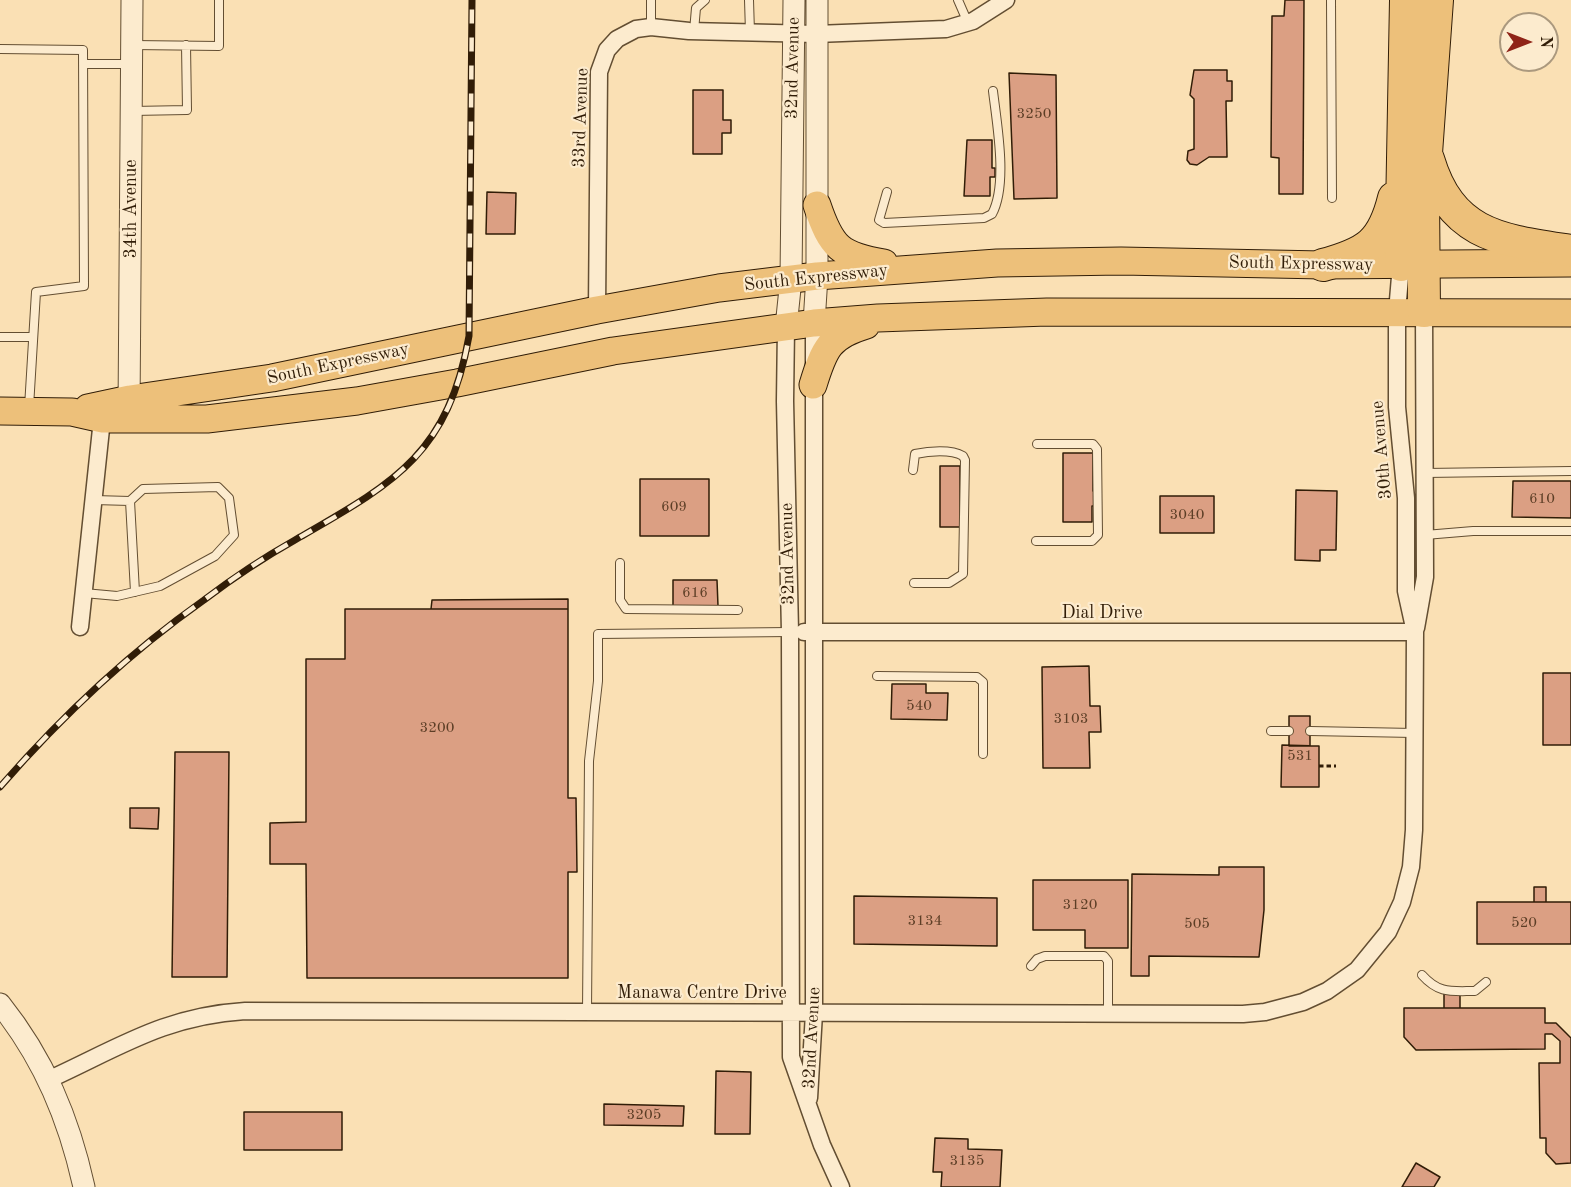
<!DOCTYPE html>
<html>
<head>
<meta charset="utf-8">
<style>
	body { margin:0 }
	#map { position:relative; width:1571px; height:1187px; overflow:hidden; background:#fae0b4; font-family:"Old Standard TT",serif }
	canvas { display:block }
	.north { position:absolute; left:1499px; top:12px; width:60px; height:60px; box-sizing:border-box; background:#fcebce; border:2px solid #ab997e; border-radius:50%; rotate:90deg; font-size:16px; font-weight:700; line-height:24px; text-align:center; color:#311d07 }
	.north::after { content:''; display:block; margin:auto; width:21px; height:27px; background:#8f2418; clip-path:polygon(50% 0,100% 100%,50% 72%,0 100%) }
</style>
</head>
<body>
<div id="map">
<canvas width="1571" height="1187"></canvas>
<div class="north">N</div>
</div>
<script>
const ctx = document.querySelector('canvas').getContext('2d');
ctx.lineJoin = 'round';
function fillPath(path, color) { ctx.fillStyle = color; ctx.fill(path, 'evenodd'); }
function strokePath(path, color, width, dash) { ctx.strokeStyle = color; ctx.lineWidth = width; ctx.lineCap = dash ? 'butt' : 'round'; ctx.setLineDash(dash || []); ctx.stroke(path); }
function label(font, color, halo, rows, align = 'center') {
  ctx.font = font + ' "Old Standard TT",serif'; ctx.lineWidth = 4.5; ctx.setLineDash([]); ctx.textBaseline = 'middle'; ctx.strokeStyle = halo; ctx.fillStyle = color; for (const [text, x, y, turn = 0] of rows) {
    ctx.save(); ctx.translate(x, y); ctx.rotate((+turn || 0) * Math.PI / 180); ctx.textAlign = isNaN(turn) ? turn : align; if (halo) ctx.strokeText(text, 0, 0); ctx.fillText(text, 0, 0); ctx.restore();
  }
}
const building = new Path2D(`
	M1285,0H1304L1303,194H1279V158L1271,157L1272,16H1284Z
	M1194,70H1227V81H1232V101H1226L1227,157H1209L1197,165L1190,164L1187,160L1188,151L1194,149V99L1190,95Z
	M1009,73L1056,75L1057,198L1014,199Z
	M693,90H723V120H731V133H722V154H693Z
	M967,140H992V168H995V177H990V196H964Z
	M487,192L516,193L515,234H486Z
	M1063,453H1093V491H1097V506H1092V522H1063Z
	M940,466H960V527H940Z
	M640,479H709V536H640Z
	M1513,481H1571V518L1512,517Z
	M1296,490L1337,491L1336,550H1320V561L1295,560Z
	M1160,496H1214V533H1160Z
	M673,580H717L718,606H673Z
	M568,599V609H431L432,600Z
	M345,609H568V798H576L577,872H568V978H307L306,864H270V823L306,822V659H345Z
	M1089,666L1090,706H1100L1101,732H1089L1090,768H1043L1042,667Z
	M1543,673H1571V745H1543Z
	M892,684H926V693H948L947,720L891,719Z
	M1289,716H1310V746H1289Z
	M1282,745L1319,746V787H1281Z
	M175,752H229L227,977H172Z
	M130,808H159L158,829L130,828Z
	M1219,867H1264V910L1259,957L1149,956V976H1131L1132,874L1219,875Z
	M1033,880H1128V948H1085V930H1033Z
	M1534,887H1546V902H1534Z
	M854,896L997,898V946L854,944Z
	M1477,902H1571V944H1477Z
	M1444,990L1460,991V1008H1444Z
	M1404,1008H1545V1023H1556L1571,1038V1163L1556,1164L1546,1153V1138H1540L1539,1063H1560V1041L1552,1034H1545V1049L1416,1050L1404,1037Z
	M716,1071L751,1072L750,1134H715Z
	M604,1104L684,1106L683,1126L604,1125Z
	M244,1112H342V1150H244Z
	M935,1138L968,1139V1149L1002,1150L1000,1187H941L942,1172H933Z
	M1416,1163L1440,1177L1434,1187H1402Z`);
fillPath(building, '#db9f83');
strokePath(building, '#311d07', 1.5);
const service = new Path2D(`
	M749,0L750,32
	M958,0L968,23
	M1331,0L1332,198
	M651,27V0
	M694,31L696,8L705,0
	M133,45L219,46V0
	M0,49L83,50L84,286L36,292L29,407
	M83,64H131
	M132,111L187,110L186,45
	M887,192L879,220L884,223L984,218L992,214C1008,184 997,125 993,91
	M0,337H33
	M913,470L915,454C929,451 951,449 963,456L965,460L963,574L949,583H914
	M1425,473L1571,471
	M130,501L135,592
	M1425,535L1473,531H1571
	M1036,541H1092L1098,535L1097,449L1093,444H1037
	M620,563V600L626,609L738,610
	M84,593L117,596L160,586L215,556L234,535L229,498L218,487L143,489L130,501L94,500
	M877,676L977,677L983,682V754
	M1271,731H1289
	M1310,731L1414,733
	M1031,966L1037,959L1045,956H1104L1108,961V1012
	M1422,975C1439,994 1451,991 1475,991L1486,982
	M587,1012L589,761L598,681V634L790,632`);
const minor = new Path2D(`
	M597,310L599,72L607,50L617,39L636,29L651,27L689,31L816,34L946,29L973,21L1006,0
	M786,327L785,401L790,632L791,1057L822,1145L841,1187
	M80,627L103,410
	M1416,628L1425,577L1424,311
	M804,632H1415
	M50,1079C120,1047 165,1016 245,1011L1243,1014L1265,1012L1303,1002L1327,991L1357,970L1388,932L1402,902L1411,867L1414,830L1415,632L1406,591V498L1397,407V312L1401,265
	M809,1098L814,1013V323`);
const tertiary = new Path2D(`
	M814,323L817,276V0
	M786,327L791,279L794,0
	M129,412L132,0
	M0,1004C44,1059 69,1119 84,1187`);
const primary = new Path2D(`
	M817,205C831,247 840,256 884,263
	M813,385C824,349 829,336 866,325
	M88,408L130,399L272,378L597,310L719,288L817,276L997,263L1121,261L1323,265L1571,263
	M0,411L72,412L103,419H207L357,401L457,383L613,351L814,323L878,318L1047,312L1571,313`);
const motorway = new Path2D(`
	M1428,159C1451,236 1500,240 1571,251
	M1323,265C1367,253 1383,243 1394,198
	M1401,265L1406,0
	M1424,311L1423,195L1437,0`);
strokePath(service, '#634e32', 10);
strokePath(minor, '#634e32', 19);
strokePath(tertiary, '#634e32', 23);
strokePath(primary, '#311d07', 29);
strokePath(motorway, '#311d07', 34);
strokePath(new Path2D(`
	M1319,766H1336`), '#311d07', 3, [4.5, 3]);
strokePath(service, '#fcebce', 8);
strokePath(minor, '#fcebce', 16);
strokePath(tertiary, '#fcebce', 21);
strokePath(primary, '#edc07a', 27);
strokePath(motorway, '#edc07a', 32);
const rail = new Path2D(`
	M0,787C60,718 129,653 204,600C233,578 263,558 295,540C392,484 448,456 469,336L472,0`);
strokePath(rail, '#311d07', 7);
strokePath(rail, '#fcebce', 4.5, [14]);
label('15px', '#5c3e26', null, [
	["3250",1034,114],
	["610",1542,499],
	["609",674,507],
	["3040",1187,515],
	["616",695,593],
	["540",919,706],
	["3103",1071,719],
	["3200",437,728],
	["531",1300,756],
	["3120",1080,905],
	["3134",925,921],
	["520",1524,923],
	["505",1197,924],
	["3205",644,1115],
	["3135",967,1161]
]);
label('18px', '#311d07', '#fcebce', [
	["32nd Avenue",793,68,-89],
	["33rd Avenue",581,118,-88],
	["34th Avenue",131,209,-90],
	["South Expressway",1301,264,1],
	["South Expressway",816,278,-6],
	["South Expressway",338,364,-12],
	["30th Avenue",1382,450,-95],
	["32nd Avenue",788,554,-91],
	["Dial Drive",1102,613],
	["Manawa Centre Drive",702,993],
	["32nd Avenue",812,1038,-87]
]);
</script>
</body>
</html>
